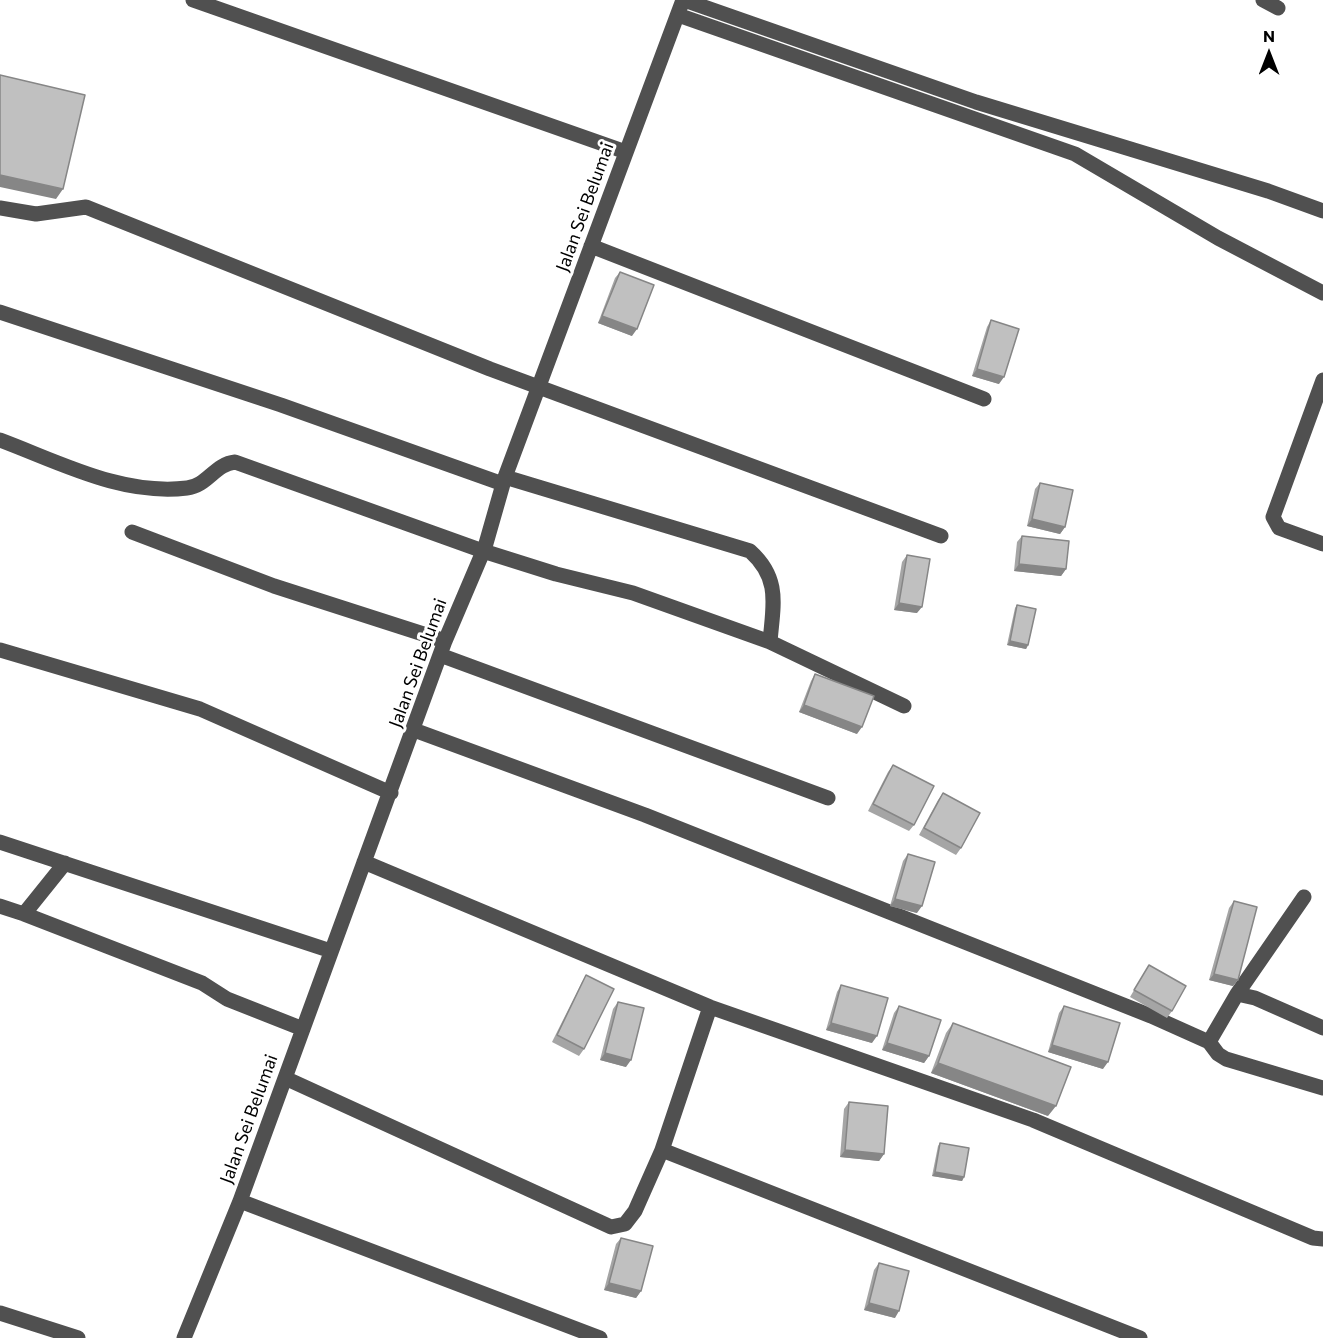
<!DOCTYPE html>
<html>
<head>
<meta charset="utf-8">
<style>
	body { margin:0 }
	#map { position:relative; width:1323px; height:1338px; overflow:hidden; background:#fff; font-family:Commissioner,sans-serif }
	canvas { display:block }
	.north { position:absolute; left:1239px; top:24px; width:60px; height:60px; -webkit-text-stroke:4px #fff; paint-order:stroke; rotate:0deg; font-size:16px; font-weight:700; line-height:24px; text-align:center; color:#000 }
	.north::after { content:''; display:block; margin:auto; width:21px; height:27px; background:#000; clip-path:polygon(50% 0,100% 100%,50% 72%,0 100%) }
</style>
</head>
<body>
<div id="map">
<canvas width="1323" height="1338"></canvas>
<div class="north">N</div>
</div>
<script>
const ctx = document.querySelector('canvas').getContext('2d');
ctx.lineJoin = 'round';
function strokePath(path, color, width, dash) { ctx.strokeStyle = color; ctx.lineWidth = width; ctx.lineCap = dash ? 'butt' : 'round'; ctx.setLineDash(dash || []); ctx.stroke(path); }
function fillPath(path, color) { ctx.fillStyle = color; ctx.fill(path, 'evenodd'); }
function label(font, color, halo, rows, align = 'center') {
  ctx.font = font + ' Commissioner,sans-serif'; ctx.lineWidth = 6; ctx.setLineDash([]); ctx.textBaseline = 'middle'; ctx.strokeStyle = halo; ctx.fillStyle = color; for (const [text, x, y, turn = 0] of rows) {
    ctx.save(); ctx.translate(x, y); ctx.rotate((+turn || 0) * Math.PI / 180); ctx.textAlign = isNaN(turn) ? turn : align; if (halo) ctx.strokeText(text, 0, 0); ctx.fillText(text, 0, 0); ctx.restore();
  }
}
strokePath(new Path2D(`
	M193,0L626,152
	M684,0L976,102L1268,191L1323,211
	M1263,0L1278,8
	M678,15L1075,154L1218,238L1323,293
	M0,208L36,214L86,207L490,369L941,536
	M591,246L984,399
	M0,312L281,405L503,484
	M1323,380L1273,517L1279,528L1323,544
	M0,440C59,462 122,496 187,488C207,486 215,464 235,462L483,551L556,574L633,593L770,642L904,706
	M505,477L750,551C781,579 773,605 770,642
	M132,532L274,586L445,641
	M0,650L200,709L391,793
	M440,655L828,798
	M414,730L645,815L1151,1016L1209,1042L1237,994L1255,998L1323,1028
	M0,842L331,951
	M364,862L710,1007L1033,1120L1313,1238L1323,1239
	M0,906L24,914L65,863
	M24,914L202,983L227,999L303,1029
	M1237,994L1304,897
	M710,1007L662,1150L1140,1338
	M1209,1042L1218,1054L1226,1059L1323,1088
	M285,1078L611,1227L625,1224L635,1211L662,1150
	M240,1201L600,1338
	M0,1313L78,1338
	M184,1338L240,1201L445,641L485,547L505,477L683,0`), '#505050', 15);
fillPath(new Path2D(`
	M620,272L632,336L598,323L615,278Z
	M991,320L999,384L972,376L987,327Z
	M1040,483L1065,527L1060,534L1027,526L1035,489Z
	M1022,536L1066,569L1061,576L1014,571L1017,542Z
	M907,555L917,613L894,610L902,562Z
	M1017,605L1028,645L1026,649L1007,645L1015,608Z
	M815,674L857,734L799,712L811,681Z
	M893,765L914,825L909,831L868,811L888,772Z
	M943,793L961,848L956,855L919,835L938,800Z
	M908,854L917,913L890,906L903,861Z
	M1234,901L1238,980L1233,986L1209,980L1229,908Z
	M1149,965L1172,1011L1167,1018L1130,997Z
	M586,975L584,1049L579,1056L552,1042L582,982Z
	M841,985L872,1043L826,1030L837,992Z
	M618,1002L626,1067L600,1060L613,1009Z
	M899,1006L929,1056L924,1063L882,1050L894,1013Z
	M1064,1006L1103,1069L1048,1052L1059,1013Z
	M953,1023L1048,1116L931,1073L946,1033Z
	M849,1102L884,1154L879,1161L840,1157L844,1109Z
	M940,1143L964,1177L962,1181L932,1176L938,1146Z
	M621,1238L641,1291L636,1298L604,1290L616,1244Z
	M879,1263L895,1318L864,1310L874,1270Z`), '#a5a5a5');
fillPath(new Path2D(`
	M0,175L63,189L56,199L0,187Z
	M602,316L637,329L632,336L598,323Z
	M977,369L1004,377L999,384L972,376Z
	M1032,519L1065,527L1060,534L1027,526Z
	M1019,564L1066,569L1061,576L1014,571Z
	M899,603L922,607L917,613L894,610Z
	M1010,641L1028,645L1026,649L1007,645Z
	M804,705L862,727L857,734L799,712Z
	M895,899L922,906L917,913L890,906Z
	M1214,974L1238,980L1233,986L1209,980Z
	M831,1023L877,1036L872,1043L826,1030Z
	M887,1043L929,1056L924,1063L882,1050Z
	M1052,1045L1108,1062L1103,1069L1048,1052Z
	M605,1053L631,1060L626,1067L600,1060Z
	M938,1063L1056,1106L1048,1116L931,1073Z
	M845,1150L884,1154L879,1161L840,1157Z
	M935,1172L964,1177L962,1181L932,1176Z
	M609,1283L641,1291L636,1298L604,1290Z
	M869,1303L899,1311L895,1318L864,1310Z`), '#868686');
const building = new Path2D(`
	M0,75L85,95L63,189L0,175Z
	M620,272L654,285L637,329L602,316Z
	M991,320L1019,329L1004,377L977,369Z
	M1040,483L1073,490L1065,527L1032,519Z
	M1022,536L1069,541L1066,569L1019,564Z
	M907,555L930,559L922,607L899,603Z
	M1017,605L1036,609L1028,645L1010,641Z
	M815,674L874,696L862,727L804,705Z
	M893,765L934,786L914,825L873,804Z
	M943,793L980,813L961,848L924,828Z
	M908,854L935,862L922,906L895,899Z
	M1234,901L1257,907L1238,980L1214,974Z
	M1149,965L1186,986L1172,1011L1134,990Z
	M586,975L614,989L584,1049L557,1035Z
	M841,985L888,998L877,1036L831,1023Z
	M618,1002L644,1008L631,1060L605,1053Z
	M899,1006L941,1020L929,1056L887,1043Z
	M1064,1006L1120,1023L1108,1062L1052,1045Z
	M953,1023L1071,1067L1056,1106L938,1063Z
	M849,1102L888,1106L884,1154L845,1150Z
	M940,1143L969,1148L964,1177L935,1172Z
	M621,1238L653,1246L641,1291L609,1283Z
	M879,1263L909,1271L899,1311L869,1303Z`);
fillPath(building, '#c0c0c0');
strokePath(building, '#868686', 1.5);
label('18px', '#000', '#fff', [
	["Jalan Sei Belumai",585,207,-70],
	["Jalan Sei Belumai",418,663,-70],
	["Jalan Sei Belumai",249,1119,-70]
]);
</script>
</body>
</html>
